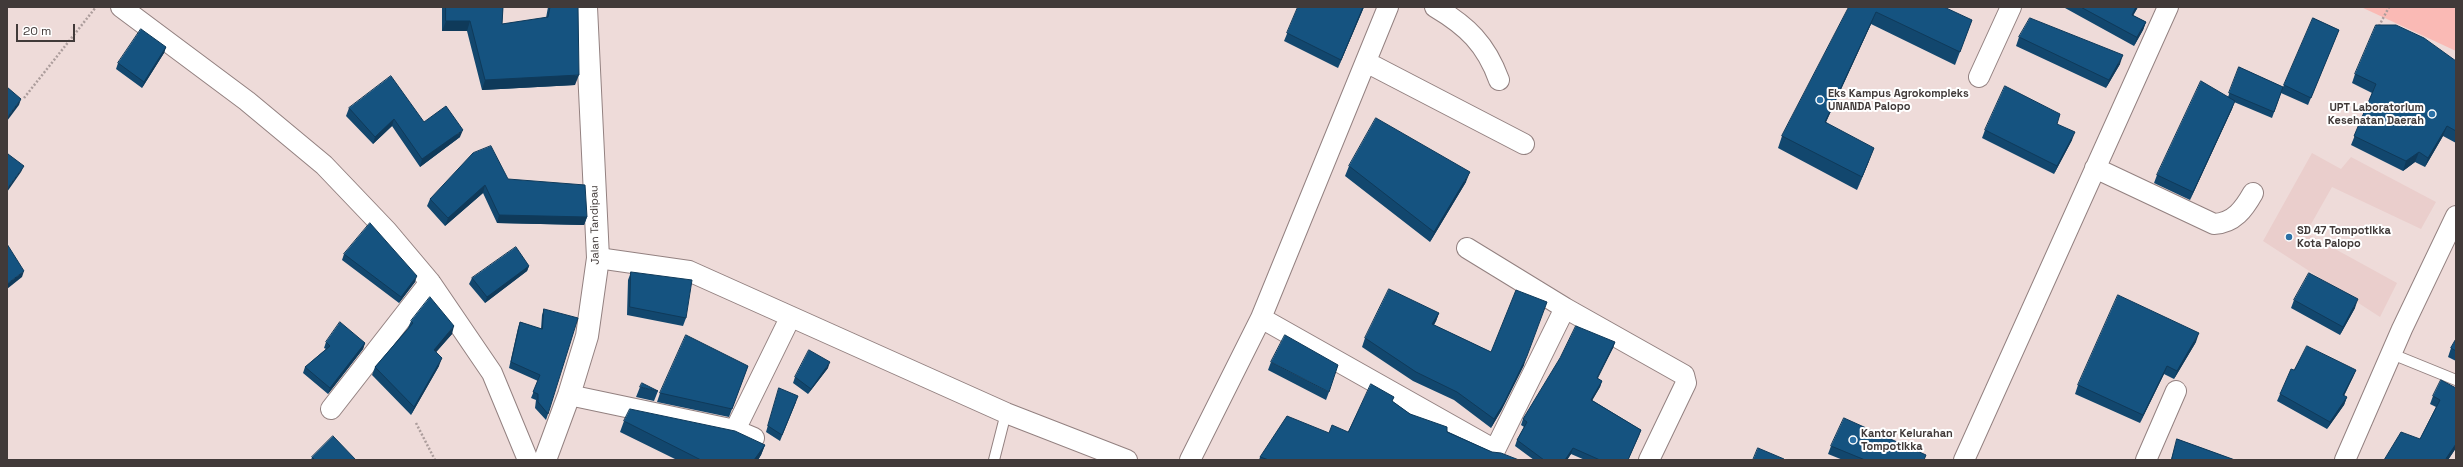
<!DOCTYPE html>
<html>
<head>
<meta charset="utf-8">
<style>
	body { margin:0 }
	#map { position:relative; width:2463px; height:467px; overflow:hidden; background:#eedbd9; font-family:"Space Grotesk",sans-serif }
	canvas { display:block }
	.frame { position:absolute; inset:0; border:8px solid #413a39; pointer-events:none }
	.scale { position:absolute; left:16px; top:24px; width:59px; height:18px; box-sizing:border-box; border:2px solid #413a39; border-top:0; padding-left:5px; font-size:12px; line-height:14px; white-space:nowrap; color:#413a39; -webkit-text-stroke:3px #fff; paint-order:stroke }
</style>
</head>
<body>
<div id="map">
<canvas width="2463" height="467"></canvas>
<div class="frame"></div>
<div class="scale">20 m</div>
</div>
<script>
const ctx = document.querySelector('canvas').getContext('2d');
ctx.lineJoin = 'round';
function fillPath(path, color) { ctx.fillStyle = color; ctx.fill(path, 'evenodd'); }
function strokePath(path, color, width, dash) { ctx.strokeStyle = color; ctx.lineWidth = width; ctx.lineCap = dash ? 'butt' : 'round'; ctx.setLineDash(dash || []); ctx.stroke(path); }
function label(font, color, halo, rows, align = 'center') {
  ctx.font = font + ' "Space Grotesk",sans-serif'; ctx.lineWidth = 4; ctx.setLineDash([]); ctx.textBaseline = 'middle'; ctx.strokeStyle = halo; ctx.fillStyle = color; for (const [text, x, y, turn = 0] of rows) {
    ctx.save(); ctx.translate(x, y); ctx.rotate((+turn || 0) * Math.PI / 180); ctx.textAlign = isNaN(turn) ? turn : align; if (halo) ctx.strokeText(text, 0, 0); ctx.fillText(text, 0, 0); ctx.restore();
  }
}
fillPath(new Path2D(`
	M2312,153L2341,169L2351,157L2436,202L2421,229L2332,187L2306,233L2397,283L2380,317L2263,241Z`), '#eacecc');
fillPath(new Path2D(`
	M2361,7H2456V51Z`), '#fabab5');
const lane = new Path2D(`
	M2392,354L2456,380
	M994,460L1006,413`);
const street = new Path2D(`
	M121,7L247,101L324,165L387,231L430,282L492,373L528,460
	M1435,7C1467,26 1486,44 1499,80
	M1366,62L1524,144
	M1979,77L2011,7
	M2095,168L2214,224C2234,223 2244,209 2253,193
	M1467,248L1565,308L1684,375L1686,383L1649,460
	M598,258L689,271L1006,413L1127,460
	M1261,318L1495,450L1565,308
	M569,395L735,430L754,438
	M331,409L430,282
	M735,430L790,318
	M1190,460L1261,318L1388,7
	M1964,460L2168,7
	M2146,460L2176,391
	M2345,460L2402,329L2456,216`);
const secondary = new Path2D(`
	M545,460L569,395L587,336L598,258L586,7`);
strokePath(lane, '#938180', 12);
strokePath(street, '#938180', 22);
strokePath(secondary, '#938180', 24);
strokePath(new Path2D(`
	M2379,26L2389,7
	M24,98L96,7
	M416,423L435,460`), '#ac9d9c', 2.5, [2, 2]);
strokePath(lane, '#fff', 10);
strokePath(street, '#fff', 20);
strokePath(secondary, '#fff', 22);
fillPath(new Path2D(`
	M442,7H503L502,24L546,18L548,7H578L575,85L482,90L467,31H442Z
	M1298,7H1364L1338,68L1284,41Z
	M1849,7L1972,20L1955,65L1871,24L1826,122L1869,161L1857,190L1778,148L1782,136Z
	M2065,7H2138L2133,15L2146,22L2143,30L2134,46L2065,8Z
	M2313,18L2339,30L2308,105L2281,93L2272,118L2234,102L2232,109L2190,200L2154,183L2157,175L2228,97L2239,67L2283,87Z
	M2019,37L2120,64L2106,88L2016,46Z
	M166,47L164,53L142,88L116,69L118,63Z
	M2456,61V143L2443,136L2425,167L2415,162L2403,171L2351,145L2372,93L2352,83L2355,74Z
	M349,108L424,122L460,137L420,167L392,126L373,144L346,116Z
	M2057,124L2072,140L2054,174L1982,138L1985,130Z
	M1349,166L1466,182L1430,242L1345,176Z
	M508,179L587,217L584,225L497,223L483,193L445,226L427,206L430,199Z
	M344,254L415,282L399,303L342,260Z
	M529,266L527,271L485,303L469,284L472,278Z
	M631,272L686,318L683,326L627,315L628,280Z
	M2294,300L2355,308L2340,335L2291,308Z
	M544,309L548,414L546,420L535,408L536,400L531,398L538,381L509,368L518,328L520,322L541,329L542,315Z
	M1439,313L1436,321L1434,325L1491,352L1524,365L1501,411L1491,428L1454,400L1413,381L1362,347L1365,338Z
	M411,321L452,334L436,352L439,366L411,415L372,375L375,367L408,328Z
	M2456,339V361L2448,357L2451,348Z
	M326,342L365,343L363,349L328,394L303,373L305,367L326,349L324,348Z
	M1615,342L1613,348L1597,378L1602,381L1600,387L1592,400L1641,430L1628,460H1585L1571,454L1567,460H1534L1515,446L1517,440L1524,427L1521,425L1523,419Z
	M2196,342L2174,379L2164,374L2140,423L2075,394L2078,385Z
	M1271,362L1329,392L1326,400L1268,370Z
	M748,366L729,417L657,402L660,393Z
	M828,368L808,394L793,383L795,377Z
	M2356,370L2353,377L2344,396L2347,397L2344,405L2327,429L2277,401L2280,394Z
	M640,387L658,391L654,401L636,397Z
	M779,388L796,402L780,441L766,432Z
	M2456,388V448L2448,460L2420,439L2436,407L2430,404L2433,396Z
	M1394,397L1392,401L1410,414L1492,452L1519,460H1259L1260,457L1329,433L1348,432Z
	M624,421L765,445L761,455L758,460H677L620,432Z
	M2177,439L2235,460H2171Z
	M1831,446L1924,460H1843L1828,454Z
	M312,457L356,460H311Z`), '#12476e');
fillPath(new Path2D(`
	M1363,7H1364L1338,68L1341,60Z
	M2136,7H2138L2129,23L2132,15Z
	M1876,12L1871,24L1820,135L1825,122Z
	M446,21H470L467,31H442Z
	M2146,22L2143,30L2134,46L2137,37Z
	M166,47L164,53L142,88L144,82Z
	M2123,55L2120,64L2106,88L2109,80Z
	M579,75L575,85L482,90L485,80Z
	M21,99L19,105L7,121V118Z
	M2235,101L2232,109L2190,200L2193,192Z
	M394,119L392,126L373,144L375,137Z
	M2447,126L2443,136L2425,167L2428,158Z
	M463,130L460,137L420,167L422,159Z
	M2075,132L2072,140L2054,174L2057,166Z
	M1874,148L1869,161L1857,190L1862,177Z
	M2419,152L2415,162L2403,171L2406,161Z
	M24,166L21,172L7,192V189Z
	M1470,172L1466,182L1430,242L1434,232Z
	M485,185L483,193L445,226L448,218Z
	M499,215L587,217L584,225L497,223Z
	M529,266L527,271L485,303L487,297Z
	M24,271L22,277L7,289V284Z
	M417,276L415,282L399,303L401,297Z
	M2358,299L2355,308L2340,335L2343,327Z
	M1439,313L1436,321L1429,333L1432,324Z
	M454,326L452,334L431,358L434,350Z
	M2199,333L2196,342L2174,379L2177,371Z
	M1615,342L1613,348L1595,384L1597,378Z
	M365,343L363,349L328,394L330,388Z
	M1527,356L1524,365L1501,411L1491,428L1494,419Z
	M442,358L439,366L411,415L414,407Z
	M830,362L828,368L808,394L811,389Z
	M2167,366L2164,374L2140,423L2143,415Z
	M2356,370L2353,377L2340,403L2343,395Z
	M1602,381L1600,387L1589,406L1591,400Z
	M2347,397L2344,405L2327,429L2330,422Z
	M1641,430L1639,436L1628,460Z
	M2456,444V448L2448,460H2445Z
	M765,445L761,455L758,460H754Z
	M1573,448L1571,454L1567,460H1565Z`), '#0f3a5a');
const building = new Path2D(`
	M446,7H503L502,24L548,17L550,7H578L579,75L485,80L470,21H446Z
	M1298,7H1363L1341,60L1287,33Z
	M1849,7H1944L1972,20L1960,52L1876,12L1825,122L1874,148L1862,177L1782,136Z
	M2081,7H2136L2132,15L2146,22L2137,37Z
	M2030,18L2123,55L2109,80L2019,37Z
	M2313,18L2339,30L2311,98L2284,85Z
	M2376,25H2396L2424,38L2456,61V131L2447,126L2428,158L2419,152L2406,161L2354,136L2376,84L2355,74Z
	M141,29L166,47L144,82L118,63Z
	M2239,67L2283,87L2274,112L2229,93Z
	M391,76L424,122L446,106L463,130L422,159L394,119L375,137L349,108Z
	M2201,81L2235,101L2193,192L2157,175Z
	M2005,86L2060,114L2057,124L2075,132L2057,166L1985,130Z
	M7,87L21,99L7,118Z
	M1376,118L1470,172L1434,232L1349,166Z
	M491,146L508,179L585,185L587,217L499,215L485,185L448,218L430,199L473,153Z
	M8,154L24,166L7,189V155Z
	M370,223L417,276L401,297L344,254Z
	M7,244L24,271L7,284Z
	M516,247L529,266L487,297L472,278Z
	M631,272L692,280L686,318L630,307Z
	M2309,273L2358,299L2343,327L2294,300Z
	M1389,289L1439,313L1432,324L1491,352L1516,290L1547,302L1527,356L1504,403L1494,419L1457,392L1416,372L1365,338Z
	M2118,295L2199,333L2177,371L2167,366L2143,415L2078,385Z
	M430,297L454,326L434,350L442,358L414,407L375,367L413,323L411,321Z
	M544,309L578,318L548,414L538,402V394L533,392L540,375L511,362L520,322L542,329Z
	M340,322L365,343L330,388L305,367L330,346L326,342Z
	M1576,326L1615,342L1597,378L1602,381L1591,400L1641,430L1628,460H1600L1573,448L1565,460H1544L1517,440L1527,422L1523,419L1560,358Z
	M686,335L748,366L732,409L660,393Z
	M1285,335L1338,365L1329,392L1271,362Z
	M2456,339V351L2451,348Z
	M2307,346L2356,370L2343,395L2347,397L2330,422L2280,394L2291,369L2294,370Z
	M809,350L830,362L811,389L795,377Z
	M2441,380L2456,388V444L2445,460H2384L2401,432L2420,439L2440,400L2433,396Z
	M642,383L658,391L640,387Z
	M1371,384L1394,397L1392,401L1410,414L1447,427V432L1492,452L1501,453L1519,460H1269L1260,457L1287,416L1329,433L1332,425L1348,432Z
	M779,388L798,396L782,435L768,426Z
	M630,409L735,431L765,445L754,460H701L624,421Z
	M1844,418L1926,455L1924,460H1865L1831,446Z
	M333,436L356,460H315L312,457Z
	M2177,439L2235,460H2174L2172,459Z
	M1758,448L1784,459V460H1753Z`);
fillPath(building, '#155380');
strokePath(building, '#0f3a5a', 1);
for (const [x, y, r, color] of [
	[1820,100,4,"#2b70a5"],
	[2432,114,4,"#2b70a5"],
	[2289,237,4,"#2b70a5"],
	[1853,440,4,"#2b70a5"]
]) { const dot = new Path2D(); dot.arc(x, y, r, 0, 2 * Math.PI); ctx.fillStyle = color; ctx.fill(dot); strokePath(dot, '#fff', 1.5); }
label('bold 11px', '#413a39', '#fff', [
	["Eks Kampus Agrokompleks",1828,94],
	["UNANDA Palopo",1828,107],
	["UPT Laboratorium",2424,108,"right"],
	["Kesehatan Daerah",2424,121,"right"],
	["SD 47 Tompotikka",2297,231],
	["Kota Palopo",2297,244],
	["Kantor Kelurahan",1861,434],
	["Tompotikka",1861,447]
], 'left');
label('11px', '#413a39', '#fff', [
	["Jalan Tandipau",595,225,-91]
]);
</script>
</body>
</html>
